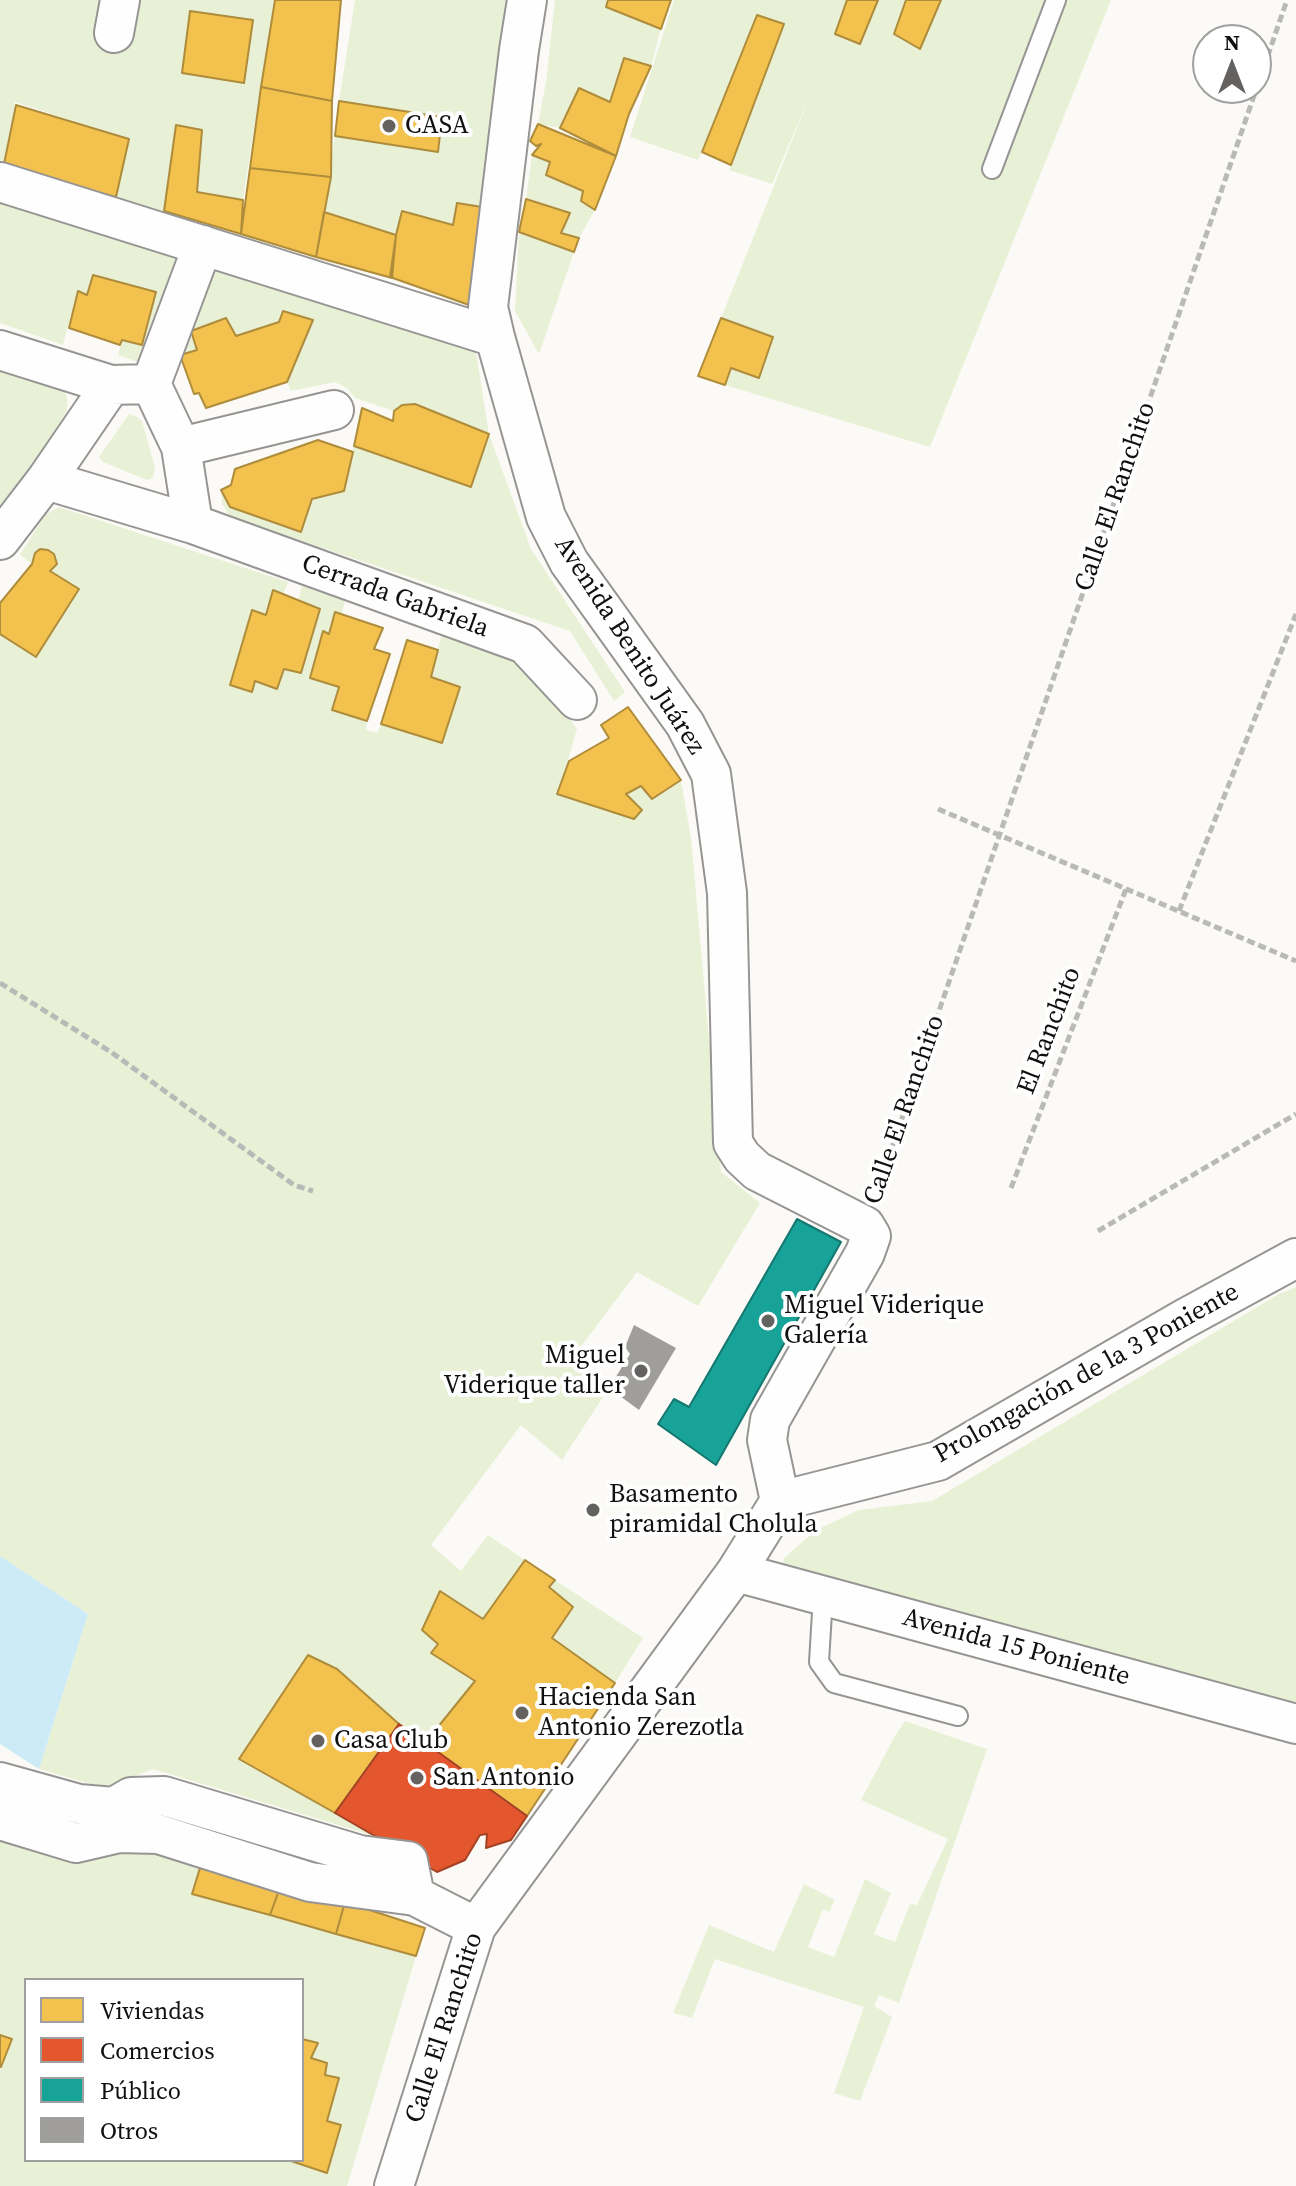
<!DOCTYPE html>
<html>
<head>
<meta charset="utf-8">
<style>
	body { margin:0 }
	#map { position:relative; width:1296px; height:2186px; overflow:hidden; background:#fcfaf6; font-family:"Source Serif 4",serif }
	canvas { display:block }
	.legend { position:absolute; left:24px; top:1978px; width:280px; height:184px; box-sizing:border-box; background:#fff; border:2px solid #9f9f9f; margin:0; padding:10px 14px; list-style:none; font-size:24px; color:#101010 }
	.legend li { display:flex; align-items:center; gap:16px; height:40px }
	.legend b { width:40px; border:2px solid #9f9f9f }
	.north { position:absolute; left:1192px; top:24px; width:80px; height:80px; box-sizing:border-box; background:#fff; border:2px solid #9f9f9f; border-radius:50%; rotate:0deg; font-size:22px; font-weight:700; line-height:32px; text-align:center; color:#101010 }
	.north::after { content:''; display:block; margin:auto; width:28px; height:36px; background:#636260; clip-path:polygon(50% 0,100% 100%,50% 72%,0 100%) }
</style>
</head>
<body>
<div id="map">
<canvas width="1296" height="2186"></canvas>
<ul class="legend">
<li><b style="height:22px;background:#f2c14e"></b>Viviendas</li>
<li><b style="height:22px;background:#e4572e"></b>Comercios</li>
<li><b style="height:22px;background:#17a398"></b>Público</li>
<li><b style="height:22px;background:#a09e9b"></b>Otros</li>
</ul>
<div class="north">N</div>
</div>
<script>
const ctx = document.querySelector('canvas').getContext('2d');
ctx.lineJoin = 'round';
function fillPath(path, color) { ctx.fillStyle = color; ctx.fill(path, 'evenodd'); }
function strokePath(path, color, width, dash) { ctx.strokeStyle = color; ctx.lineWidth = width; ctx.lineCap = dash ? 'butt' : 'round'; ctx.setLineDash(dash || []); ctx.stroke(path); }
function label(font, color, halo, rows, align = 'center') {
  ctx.font = font + ' "Source Serif 4",serif'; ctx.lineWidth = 8; ctx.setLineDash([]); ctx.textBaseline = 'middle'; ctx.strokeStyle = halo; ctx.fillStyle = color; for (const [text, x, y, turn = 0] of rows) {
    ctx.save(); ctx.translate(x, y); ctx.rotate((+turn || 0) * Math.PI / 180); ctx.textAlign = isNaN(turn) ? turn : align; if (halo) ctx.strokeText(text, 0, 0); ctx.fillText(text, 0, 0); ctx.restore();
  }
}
fillPath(new Path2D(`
	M0,0H274L243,200L197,192L202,130L176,126L164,211L116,197L129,139L15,102L3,169L0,168ZM190,11L253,20L244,82L183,70Z
	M355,0H511L482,207L457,203L453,225L396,235L324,212L335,136L439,151L442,117L339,101Z
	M555,0H608L606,8L661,29L651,66L624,59L610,102L579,88L560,128L538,124L546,82Z
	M674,0H847L836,33L860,44L878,0H906L894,33L920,49L941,0H1111L930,447L725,385L731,368L759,378L773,338L721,318L809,98L772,184L729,170L784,24L757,15L698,160L630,137Z
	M532,155L550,162L546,175L583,191L581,201L595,210L579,238L561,233L569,213L526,199Z
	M0,203L178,258L141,363L118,355L122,340L142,345L156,292L93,275L87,295L77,292L63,345L0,323Z
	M519,232L574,252L539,354L515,311Z
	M216,270H224L475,346L489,434L531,549L625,692L614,701L570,631L230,517L222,504L221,490L230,507L301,532L312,499L342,491L354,446L470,486L488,434L415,404L402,405L394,411L355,398L347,388L335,382L291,391L287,382L310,320L283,311L279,322L236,336L226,318L192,330L197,350L180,355L208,271Z
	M0,366L58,385C68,393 69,400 66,413L0,512Z
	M129,414L137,417L142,421L155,468L153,478L147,480L103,462L99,457Z
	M59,507L288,582L283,595L273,590L266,615L252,610V692L255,681L277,689L284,669L301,673L320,609L298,601L302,586L345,601L342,614L335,612L329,634L324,632L339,687L333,710L367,721L366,730L377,733L381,724L442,743L460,687L431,677L442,633L527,660L577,729L558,794L634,819L642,810L626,794L641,786L652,798L681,780L691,838L721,1172L760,1203L698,1306L637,1272L570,1361L609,1388L562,1460L521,1425L431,1545L461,1571L488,1535L525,1560L483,1619L439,1592L422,1630L438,1644L432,1654L475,1681L425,1743L399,1724L337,1669L308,1655L239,1758L381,1838L153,1769L105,1788L39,1769L88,1614L0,1556V634L36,657L78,589L50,571L57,564L54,554L48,550L40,549L35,553L32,564L20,555L45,515Z
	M1296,1287V1712L781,1575L784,1558L816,1530L859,1510L932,1501L1279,1294Z
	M555,1580L643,1638L615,1683L552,1638L573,1607L549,1587Z
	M905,1721L987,1749L899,2003L879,1995L874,2006L892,2017L860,2101L834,2093L864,2007L715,1959L692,2018L673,2013L709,1925L774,1952L804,1884L835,1900L829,1912L823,1909L808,1947L834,1957L865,1879L891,1893L874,1934L895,1942L910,1904L917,1905L948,1839L861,1800L895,1736Z
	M0,1829L111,1839L203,1858L192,1894L416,1956L347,2186H0V2066L12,2040L0,2035ZM26,1980H302V2160H26Z`), '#e8f1d6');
fillPath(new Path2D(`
	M0,1556L88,1614L39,1769L0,1744Z`), '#ccebf6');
const homes = new Path2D(`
	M275,0H341L332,101L261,87Z
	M608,0H671L661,29L606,7Z
	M847,0H878L860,44L835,34Z
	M906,0H941L920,49L894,34Z
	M190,11L253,20L244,83L182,73Z
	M757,15L784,24L731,165L702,152Z
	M624,58L651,66L629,114L616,156L560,128L579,88L610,102Z
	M261,87L332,101L331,177L250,168Z
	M339,101L442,117L438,152L335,136Z
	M16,105L129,139L116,197L3,169Z
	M538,124L616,156L595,210L581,201L583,191L546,175L550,162L532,155L541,144L536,146L530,141Z
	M176,125L202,130L197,192L243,200L241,234L164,211Z
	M250,168L331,177L316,257L241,234Z
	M526,199L570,213L561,233L579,238L574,252L519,232Z
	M457,203L482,207L469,305L390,277L396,235L402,211L453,225Z
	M324,212L396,235L392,278L316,257Z
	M93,275L156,292L142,345L122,340L120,345L69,328L78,291L87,295Z
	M283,311L313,320L287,382L206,408L199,393L194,394L180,355L197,350L191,331L226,318L236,336L279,322Z
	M721,318L773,337L759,378L731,368L725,385L698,376Z
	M415,404L489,434L471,487L354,446L362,408L393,421L394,411L402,405Z
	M318,440L353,452L344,491L312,499L301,532L230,507L221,490L231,485L235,469Z
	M40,549L48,550L54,554L57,564L50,571L79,589L36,657L0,634V603L32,564L35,553Z
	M273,590L320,609L301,673L284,669L277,689L255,681L252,692L230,685L252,610L266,615Z
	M335,612L383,628L374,649L390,654L367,721L332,710L339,687L310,678L323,631L329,634Z
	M407,640L438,650L431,677L460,687L442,743L381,724Z
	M628,707L681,780L652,799L641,786L626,794L642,810L634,819L557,794L569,761L609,738L601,725Z
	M525,1560L555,1580L549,1587L573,1607L552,1638L615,1683L527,1816L425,1743L475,1681L431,1653L438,1644L422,1630L440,1591L483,1619Z
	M308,1655L337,1669L399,1724L335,1813L239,1759Z
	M203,1858L282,1882L270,1915L192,1894Z
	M282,1882L345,1902L336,1934L270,1915Z
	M345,1902L425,1928L416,1956L336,1934Z
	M0,2035L12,2039L1,2067L0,2066Z
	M302,2039L318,2043L311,2058L327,2063L325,2075L339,2078L327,2121L341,2125L327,2173L288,2160H302Z`);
fillPath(homes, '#f2c14e');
strokePath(homes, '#ae8c3b', 2);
const shops = new Path2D(`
	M399,1724L527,1816L511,1840L486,1848L487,1834L480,1835L465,1860L437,1872L335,1813Z`);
fillPath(shops, '#e4572e');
strokePath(shops, '#a44225', 2);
const public = new Path2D(`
	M797,1219L841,1242L716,1465L658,1424L674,1399L689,1407Z`);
fillPath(public, '#17a398');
strokePath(public, '#15776f', 2);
fillPath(new Path2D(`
	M634,1325L676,1348L639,1410L609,1388L630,1354L625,1347Z`), '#a09e9b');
const lane = new Path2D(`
	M992,169L1056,0
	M823,1596L819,1662L834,1683L958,1716`);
const street = new Path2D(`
	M114,33L120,0
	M0,182L495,337
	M0,350L111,385L151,384L181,447L193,524
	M151,384L203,245
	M181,447L334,410
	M46,480L193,524L525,644L577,700
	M0,540L46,480L111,385
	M780,1501L938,1461L1184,1319L1296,1258
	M736,1572L1296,1724
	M0,1782L79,1804L114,1807L131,1797L164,1796L360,1855L408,1861L415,1896
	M0,1820L76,1843L119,1833L158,1834L310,1882L415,1896L476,1927
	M394,2186L476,1927L736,1572L780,1501L767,1440L770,1420L865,1253L871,1236L865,1226L757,1171L742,1157L733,1143L727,893L711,774L685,724L569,562L546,517L495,337L488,307L519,50L527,0`);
strokePath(lane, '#969594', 22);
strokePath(street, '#969594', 42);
strokePath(new Path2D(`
	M938,809L1296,961
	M1179,911L1296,614
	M0,983L111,1052L294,1185L313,1191
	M1011,1188L1126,889
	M877,1191L1287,0
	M1098,1231L1296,1114`), '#b9b9b8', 5, [8, 4]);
strokePath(lane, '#fffefe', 18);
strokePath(street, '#fffefe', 38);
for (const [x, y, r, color] of [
	[389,126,8,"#636260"],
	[768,1321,8,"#636260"],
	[641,1371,8,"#636260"],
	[593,1510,8,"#636260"],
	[522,1713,8,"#636260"],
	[318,1741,8,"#636260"],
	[417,1778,8,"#636260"]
]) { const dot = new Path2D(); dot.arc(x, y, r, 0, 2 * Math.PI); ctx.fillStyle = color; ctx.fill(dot); strokePath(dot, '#fff', 3); }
label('26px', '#101010', '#fff', [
	["CASA",405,126],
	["Miguel Viderique",784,1306],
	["Galería",784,1336],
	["Miguel",625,1356,"right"],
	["Viderique taller",625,1386,"right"],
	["Basamento",609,1495],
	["piramidal Cholula",609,1525],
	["Hacienda San",538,1698],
	["Antonio Zerezotla",538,1728],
	["Casa Club",334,1741],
	["San Antonio",433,1778]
], 'left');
label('26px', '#101010', '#fff', [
	["Calle El Ranchito",1116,497,-71],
	["Cerrada Gabriela",395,597,20],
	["Avenida Benito Juárez",629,646,57],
	["El Ranchito",1050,1031,-69],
	["Calle El Ranchito",905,1110,-71],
	["Prolongación de la 3 Poniente",1087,1374,-29],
	["Avenida 15 Poniente",1016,1648,15],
	["Calle El Ranchito",445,2028,-72]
]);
</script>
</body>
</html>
